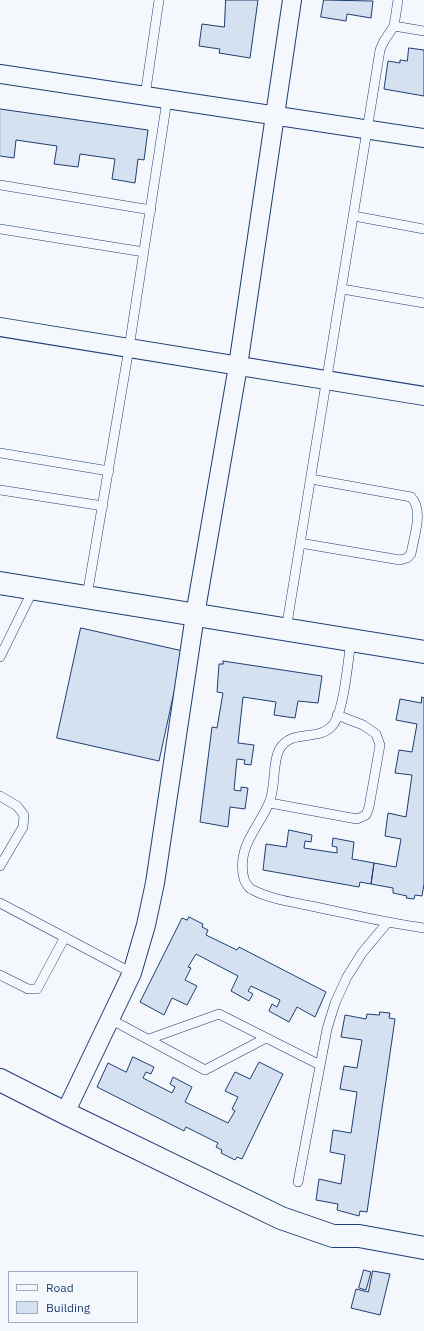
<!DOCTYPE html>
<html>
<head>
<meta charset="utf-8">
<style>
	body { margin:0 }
	#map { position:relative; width:424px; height:1331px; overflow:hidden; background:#f4f7fb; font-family:"IBM Plex Sans",sans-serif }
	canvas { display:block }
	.legend { position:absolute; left:8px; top:1271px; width:130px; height:52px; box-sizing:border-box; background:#f4f7fb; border:1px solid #9eadc5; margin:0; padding:5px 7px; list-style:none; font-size:12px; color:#1d3f73 }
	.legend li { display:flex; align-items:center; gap:8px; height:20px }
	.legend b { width:20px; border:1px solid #9eadc5 }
</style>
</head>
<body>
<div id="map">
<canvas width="424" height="1331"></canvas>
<ul class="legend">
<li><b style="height:5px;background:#f4f7fb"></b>Road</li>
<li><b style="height:11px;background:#d5e0f0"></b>Building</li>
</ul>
</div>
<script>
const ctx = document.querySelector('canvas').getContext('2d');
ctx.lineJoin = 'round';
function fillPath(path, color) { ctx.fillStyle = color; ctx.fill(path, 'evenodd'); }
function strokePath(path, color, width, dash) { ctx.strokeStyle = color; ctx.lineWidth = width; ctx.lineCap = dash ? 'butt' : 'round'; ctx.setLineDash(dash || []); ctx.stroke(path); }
const building = new Path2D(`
	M226,0H258L250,58L219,53L220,49L199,46L202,24L224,27Z
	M324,0L373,1L371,18L347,14L346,21L321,17Z
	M409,48L424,50V96L384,89L388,61L400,63V60L407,61Z
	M0,109L148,130L144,160L138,159L135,183L112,179L115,159L80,154L78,167L54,164L57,146L16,140L14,158L0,156Z
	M81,628L183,651L159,761L57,738Z
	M223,661L322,676L318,703L298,701L295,718L274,715L276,702L243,697L238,743L254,745L251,765L244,764L245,760L237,759L234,790L241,791V787L248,788L245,809L230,807L228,827L200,822L212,727L217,728L223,693L217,692L219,664H223Z
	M422,697L424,698V884L422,896L415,895L414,899L406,898L407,896L393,893V888L371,884L374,863L396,867L401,839L385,836L388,813L406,817L412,775L395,773L399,750L412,752L417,724L396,720L400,699L421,703Z
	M289,830L312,835L311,842L305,841L304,848L337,853V847L332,846L333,838L354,842L352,859L374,863L371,884L360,882L359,887L263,870L266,844L286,847Z
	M189,917L203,924L202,927L208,930L206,935L237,950L239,947L326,992L315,1017L297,1007L289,1022L269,1011L272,1004L277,1007L280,1000L251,986L248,991L253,994L249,1001L231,991L238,976L196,954L188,967L191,968L185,980L197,986L187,1005L172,998L164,1015L140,1002L182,918L187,920Z
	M380,1012L390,1013L389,1018L395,1019L367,1212L360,1211L359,1216L337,1210L338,1204L316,1200L319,1179L341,1184L345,1155L330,1152L333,1130L351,1133L357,1092L340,1089L344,1066L357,1068L362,1040L341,1037L345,1015L366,1019L367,1014L379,1015Z
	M133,1057L154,1067L151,1074L146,1072L143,1078L172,1093L175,1087L170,1084L173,1077L192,1087L185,1102L228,1123L235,1111L232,1109L238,1097L225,1091L235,1072L250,1079L259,1062L283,1074L242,1159L237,1157L235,1160L221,1153L222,1150L216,1147L218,1143L186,1127L184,1131L97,1087L108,1063L126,1072Z
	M364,1270L371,1272L366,1290L359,1288Z
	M373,1271L390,1274L380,1315L351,1308L356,1289L368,1292Z`);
fillPath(building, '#d5e0f0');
strokePath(building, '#1d3f73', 1);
const lane = new Path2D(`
	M394,26L424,31
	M145,96L159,0
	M0,185L151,210
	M354,216L424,229
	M0,229L144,252
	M342,289L424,303
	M0,453L109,471
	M0,490L103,506
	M300,543L400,560L407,558L411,554C414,536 424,510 411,497L311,479
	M87,596L129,348L167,100
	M286,630L380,50L384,41L394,26L398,0
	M351,641C348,660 344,713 332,726C318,742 291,728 279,750C272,764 276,788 269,803C258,829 236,847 244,879C245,882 249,889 253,890C270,899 292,902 311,906C349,914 386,923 424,928
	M0,657L34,588
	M0,796L17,806L24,815L23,827L0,866
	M270,803L357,819L366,815L369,807L380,745L376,734L363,725L337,715
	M0,903L132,973
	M0,975L28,989H37L65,937
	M110,1019L205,1070L266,1038
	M149,1039L219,1014L320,1065
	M298,1182L327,1029L335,1003L347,977L362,953L387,923`);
const street = new Path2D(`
	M0,74L424,138
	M0,327L424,396
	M65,1113L132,973L146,925L155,883L195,615L238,366L292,0`);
const secondary = new Path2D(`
	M0,583L424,652
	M0,1080L65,1113L281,1218L333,1236H359L424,1248`);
strokePath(lane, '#1d3f73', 10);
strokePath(street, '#1d3f73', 20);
strokePath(secondary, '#1d3f73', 24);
strokePath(lane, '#f4f7fb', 9);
strokePath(street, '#f4f7fb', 18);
strokePath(secondary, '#f4f7fb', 22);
</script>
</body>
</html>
